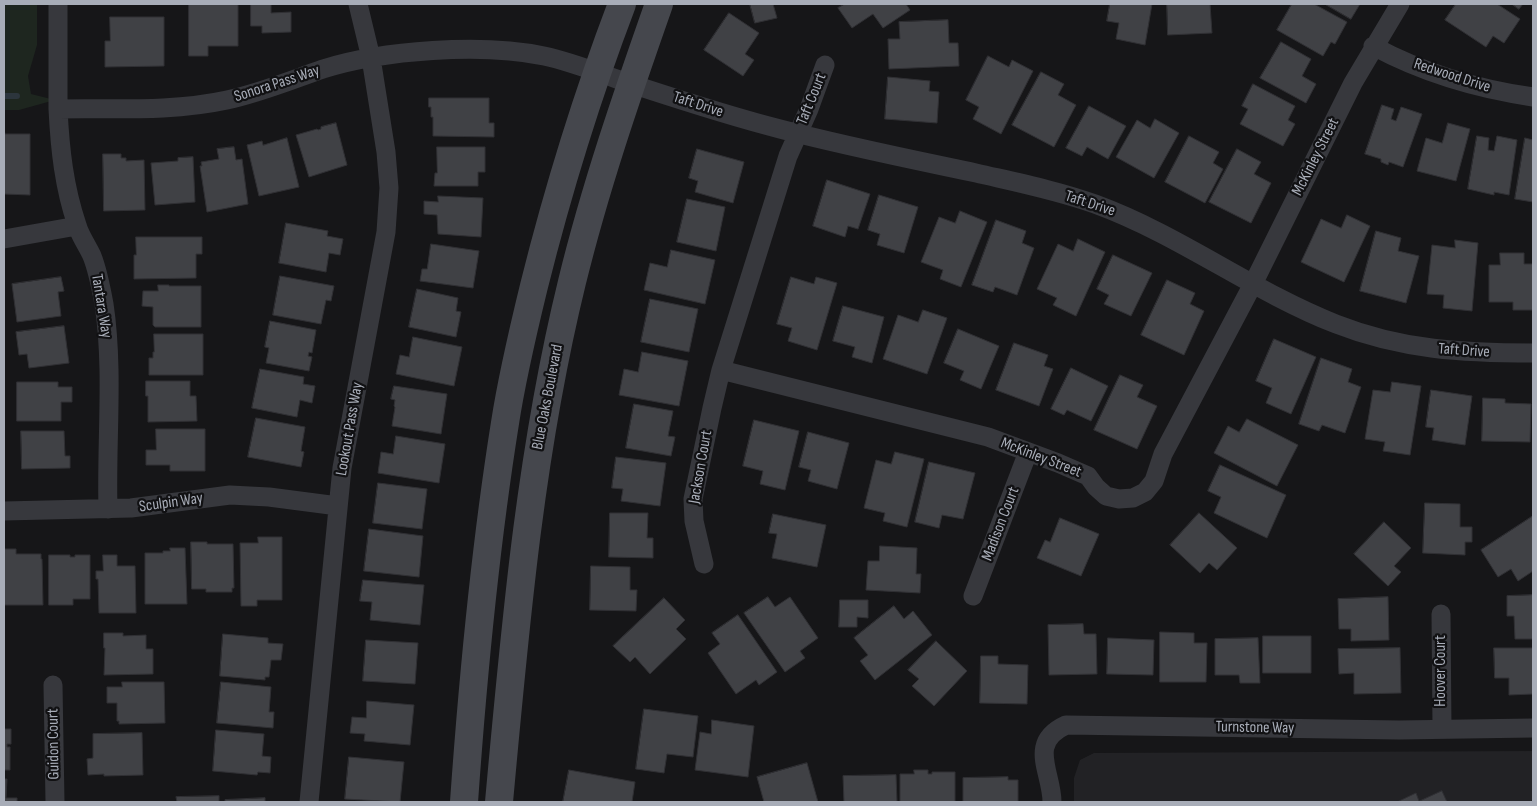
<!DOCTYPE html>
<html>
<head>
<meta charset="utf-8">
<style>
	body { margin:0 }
	#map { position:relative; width:1537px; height:806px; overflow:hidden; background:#161618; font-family:"Sofia Sans Condensed",sans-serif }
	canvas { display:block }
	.frame { position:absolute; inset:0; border:5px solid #a8adb8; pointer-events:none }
</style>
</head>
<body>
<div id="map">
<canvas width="1537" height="806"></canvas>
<div class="frame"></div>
</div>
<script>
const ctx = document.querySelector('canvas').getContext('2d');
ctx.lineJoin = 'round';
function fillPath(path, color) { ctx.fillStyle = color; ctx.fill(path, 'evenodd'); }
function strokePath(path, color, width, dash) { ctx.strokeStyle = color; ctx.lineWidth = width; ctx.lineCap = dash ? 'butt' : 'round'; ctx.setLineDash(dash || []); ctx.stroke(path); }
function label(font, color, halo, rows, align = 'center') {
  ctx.font = font + ' "Sofia Sans Condensed",sans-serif'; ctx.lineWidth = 4.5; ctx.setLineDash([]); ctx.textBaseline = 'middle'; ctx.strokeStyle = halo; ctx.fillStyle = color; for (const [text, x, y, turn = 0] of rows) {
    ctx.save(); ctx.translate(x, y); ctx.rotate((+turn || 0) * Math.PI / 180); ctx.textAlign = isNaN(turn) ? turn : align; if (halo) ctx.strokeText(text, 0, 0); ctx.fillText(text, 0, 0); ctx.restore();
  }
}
fillPath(new Path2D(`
	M1533,751V802H1074V778L1080,760L1094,753Z`), '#222225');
fillPath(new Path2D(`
	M4,4H37V45L28,76L31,94L55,100L19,110H4Z`), '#1e261f');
strokePath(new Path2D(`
	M4,96H17`), '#2c353c', 6);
const building = new Path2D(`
	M189,4H238V46H208V56H189Z
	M251,4H271V13L291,12V32L262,33V26H251Z
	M750,4H773L777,18L755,23Z
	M845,4H906L910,10L883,28L873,14L852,28L838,8Z
	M1110,4H1152L1145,45L1116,39L1119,23L1107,21Z
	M1167,4H1210L1212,33L1168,35Z
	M1292,4H1314L1347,22L1335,44L1331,42L1323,56L1277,30Z
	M1325,4H1360L1351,19Z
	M1456,4H1497L1520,19L1504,43L1493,36L1486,47L1445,20Z
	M1512,4H1523L1519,9Z
	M729,13L759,33L745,54L754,60L743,76L704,50Z
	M110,17H164V66L105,67V41H110Z
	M948,20L949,43H958L959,66L889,69L888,39H900L899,22Z
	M1281,42L1311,59L1302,76L1316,84L1306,103L1260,78Z
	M988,56L1009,67L1012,60L1033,71L1001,134L973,119L979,107L966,100Z
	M1041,72L1064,84L1058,95L1076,105L1054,147L1012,125Z
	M888,77L930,81L929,91L939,92L937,123L885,119Z
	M1253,84L1295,106L1288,120L1295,124L1283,146L1240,124L1248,109L1242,106Z
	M429,98H489V123H494V137L433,136V117H431V107H429Z
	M1382,105L1394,109L1391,119L1396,121L1401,107L1422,114L1403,167L1389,162L1388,165L1381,162V159L1365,154Z
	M1089,106L1126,126L1108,159L1087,147L1082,156L1066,148Z
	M1155,119L1179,133L1154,178L1116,157L1137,120L1150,128Z
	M336,123L347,165L309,177L296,135L317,129L318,130L321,129V127Z
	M1448,123L1470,129L1456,181L1417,171L1426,138L1442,143Z
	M4,129L5,134H30V195L4,194Z
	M1189,136L1219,152L1213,163L1223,169L1205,203L1165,182Z
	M1477,136L1489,138L1488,150L1494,151L1497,136L1517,140L1509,195L1494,192V195L1468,189Z
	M287,138L299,187L259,196L247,145L262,141L263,145Z
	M1525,138L1533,140V202L1515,199Z
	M234,147L236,160L242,159L248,204L207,212L200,166H202L201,162L219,159L217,149Z
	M437,147H485V172H478V186H434L435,173H437Z
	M697,149L744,162L733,203L695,192L698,181L689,178Z
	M1237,149L1261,162L1254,174L1271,183L1251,223L1209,202Z
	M103,154H121V158H126V161L144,160L145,210L104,211Z
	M193,157L195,202L155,205L151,163L178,161V158Z
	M827,180L870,194L858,229L848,226L845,237L813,226Z
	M879,195L918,207L904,253L877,245L880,234L868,230Z
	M438,196L483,198L481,237L438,234L437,215L424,214V201L438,202Z
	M687,199L725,207L716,251L677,242Z
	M960,211L987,222L961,287L940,279L943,270L921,262L939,217L955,223Z
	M1347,215L1370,226L1344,282L1301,262L1321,219L1341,228Z
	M996,220L1026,231L1022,243L1034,248L1017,295L995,287L993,292L972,285Z
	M286,223L328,231L327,236L343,239L340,255L329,253L326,272L279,263Z
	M1376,231L1401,238L1398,251L1419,256L1406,303L1360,291Z
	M136,237H202V254H196V278L134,279V255H136Z
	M1078,239L1105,252L1076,316L1053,305L1057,298L1037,289L1058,244L1073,251Z
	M1455,240L1478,243L1472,311L1443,308L1444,295L1427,294L1432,245L1455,248Z
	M431,244L479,251L473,288L420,281L422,269H427Z
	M671,250L715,260L705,304L644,290L650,263L667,267Z
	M1500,253H1524V264H1533V310H1513V302H1489V265H1500Z
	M1113,255L1152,273L1131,316L1104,304L1109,295L1097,289Z
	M280,276L334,286L331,301L326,300L321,324L273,315Z
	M61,277L64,291L58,292L61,316L17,322L12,284Z
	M791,277L814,284L816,277L837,283L817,350L788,341L792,328L777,324Z
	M1167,280L1195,293L1190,304L1204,311L1184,355L1141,335Z
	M158,285H169V286H201V327H155L153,325V307L142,306L143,291H158Z
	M417,289L458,298L456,311L461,312L456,337L409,327Z
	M650,299L698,309L689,352L641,342Z
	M843,306L884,317L872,363L852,357L855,347L833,341Z
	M923,310L947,318L927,374L883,359L898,315L918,322Z
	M270,321L316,330L312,353L309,352L308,356L312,357L309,371L266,363L269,348L265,347Z
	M64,326L69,363L29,368L27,354L19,355L16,332Z
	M958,329L999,346L981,389L960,380L964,371L944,363Z
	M154,334H203V375H149V358H153V352H154Z
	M413,337L462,347L454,386L396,374L400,355L409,357Z
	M1274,339L1316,357L1291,414L1266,403L1272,388L1256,381Z
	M1014,343L1048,355L1044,366L1053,369L1039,406L996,390Z
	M642,352L688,361L679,406L619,395L624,369L638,372Z
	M1321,358L1352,369L1348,382L1361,387L1345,433L1322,425L1319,431L1299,424Z
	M1071,368L1108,386L1091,421L1067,410L1064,415L1051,409Z
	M260,369L304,377L303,384L315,386L312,403L300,400L297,417L252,408Z
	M1120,375L1143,385L1137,397L1157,406L1137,449L1094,430Z
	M146,381H190V396H196L197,421L148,422V396H146Z
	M17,382H58V387H72V402H61V421H17Z
	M1392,382L1421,386L1410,455L1383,451L1385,442L1365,439L1373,390L1390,392Z
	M394,386L447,394L441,434L392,426L395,407L394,406L395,400L391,399Z
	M1431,390L1472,396L1465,445L1432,440L1434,428L1426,427Z
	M1483,398L1505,399V403L1531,404L1530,442L1482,441Z
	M634,404L673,411L668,436L675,437L671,456L626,448Z
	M256,418L305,427L301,451L304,452L301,467L248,457Z
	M1247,419L1298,445L1277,486L1214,453L1228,426L1239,432Z
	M754,420L799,431L785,490L760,484L763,471L743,466Z
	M156,429H205V471H170V465H146V450H156Z
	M21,431H64L65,456H70V468L22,469Z
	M808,432L849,443L837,489L808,481L811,470L799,467Z
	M396,436L445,444L439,483L378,473L381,452L393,454Z
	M895,452L924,459L907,527L883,521L885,513L864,508L876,460L891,464Z
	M616,457L666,463L660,506L621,501L623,489L612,488Z
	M929,462L975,473L963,519L942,515L939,528L915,522Z
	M1220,465L1286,495L1267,538L1214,513L1221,497L1208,491Z
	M378,483L427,489L422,529L373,523Z
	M1425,503L1460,504V527H1472V542H1465V555L1423,553Z
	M610,513H648L647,538H653V558L609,557Z
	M1199,513L1237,548L1217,570L1209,563L1200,573L1170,545Z
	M773,514L826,525L817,567L772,558L777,534L769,533Z
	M1533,516V571L1518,581L1511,569L1498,577L1481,550Z
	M1060,518L1099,534L1081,576L1037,558L1045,540L1050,542Z
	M1384,522L1411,548L1394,566L1401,572L1388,586L1354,554Z
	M369,529L423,536L419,577L364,571Z
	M258,537H282V600H257V606H241L240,543H258Z
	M191,542H207V544H233L234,588H232V592H206V589H192Z
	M880,546L917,548L916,574H921L920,593L866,590L868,561H879Z
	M170,548H185L187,604H145V553H163V551H170Z
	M4,549H16V554H41V559H42L43,605H4Z
	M49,555H70V557H75V555H90V599H73V605H49Z
	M103,555H117V566H135L136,613H99L98,579H96V571H103Z
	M591,566L630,567V590H637L636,611L590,610Z
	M363,580L424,585L420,625L370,620L372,602L360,601Z
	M1533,595V639H1515L1514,616H1507V596Z
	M768,597L775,607L790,597L818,638L800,651L805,658L785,672L744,613Z
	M1388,597L1389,640L1351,641V629H1339L1338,599Z
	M664,598L685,620L676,629L686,639L650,674L635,657L630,662L613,646Z
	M840,600H868V618L857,617V627H839Z
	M894,606L904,619L913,611L932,635L875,680L860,661L868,655L854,638Z
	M738,615L777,672L759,685L756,680L736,694L708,653L720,644L712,633Z
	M1083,624L1084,634H1096L1097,674L1049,675L1048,625Z
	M1160,632L1194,633V643H1207L1206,682H1160Z
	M104,633H123V636L146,635V649H153V674L104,675L105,648H104Z
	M223,634L268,638V643L283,644L281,660H271L269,677H265V680L220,676Z
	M1263,636H1311V673H1263Z
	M1108,638L1154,640L1153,675L1107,674Z
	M1258,638L1260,683H1240L1239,675H1215V639Z
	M366,640L418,643L415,684L363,681Z
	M936,641L967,671L934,706L912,686L919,679L908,670Z
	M1400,648L1401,693L1354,694V673L1339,674L1338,649Z
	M1494,648H1533V694L1509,695V678H1495Z
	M981,656H998V664L1028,665L1027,704L980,703Z
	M122,682H164L165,723L119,724V721H117V703H107V687H122Z
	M221,682L271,687L269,712H274L273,728L217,723Z
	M367,701L414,705L410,745L364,741L365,734L350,733L352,717L366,718Z
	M644,709L698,716L693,757L667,754L664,773L636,769Z
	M712,720L754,726L748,777L695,770L700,732L711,734Z
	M4,729H11V744H7V747H10V770H4Z
	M216,730L264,734L262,756L271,757L270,773L258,772L257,775L213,771Z
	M142,733L143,775L104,776V774L88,775L87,759L93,758V734Z
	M349,757L404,762L400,802L345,799Z
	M807,763L818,802H764L757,777Z
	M569,770L635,782L632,802H563Z
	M914,770H928V774H932V772H955V802H900V774H914Z
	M896,775L897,802H844L843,776Z
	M1008,777V780H1018V802H963V778Z
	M4,779H7L6,798H17V802H4Z
	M1442,791L1447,802H1397L1416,793L1419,801Z
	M219,796V802H177L176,797Z
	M265,798V802H225V800Z`);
fillPath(building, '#404145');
strokePath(building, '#303034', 1);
strokePath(new Path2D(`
	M58,4V109C114,108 172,112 227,100C260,93 291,80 323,69C383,50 482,43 544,56C572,62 599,73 625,82C677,99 728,116 780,129C845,146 910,159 976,173C1015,182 1056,190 1095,204C1180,235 1252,291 1336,324C1402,350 1464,353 1533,353
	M1373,46C1423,73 1478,89 1533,97
	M58,109C60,149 64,187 77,225C80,236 87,245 92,256C98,271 101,288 104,304C114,371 106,441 108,509
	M4,239L77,226
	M721,370L988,437L1058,463L1088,476L1096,487L1106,496L1119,499L1133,498L1145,492L1154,481L1163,454L1253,284L1353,83L1400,4
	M4,511L131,508L230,495L269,497L338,506
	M704,564L694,521L693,499L712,408L721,370L788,156L809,109L825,65
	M973,596L1028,452
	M1441,614L1442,728
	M53,685L55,802
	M309,802L342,468L386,232L389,188L386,152L371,58L358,4
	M1052,802C1052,772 1027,743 1066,725L1399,730L1533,728`), '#37383d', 19);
strokePath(new Path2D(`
	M464,802C473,675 485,548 505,423C512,377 523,331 534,286C558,190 587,96 622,4
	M499,802C515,628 530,453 572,282C595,188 627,95 659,4`), '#45474d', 28);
label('16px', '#a8adb8', '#111113', [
	["Redwood Drive",1452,76,18],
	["Sonora Pass Way",277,84,-18],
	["Taft Court",812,99,-68],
	["Taft Drive",698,105,18],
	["McKinley Street",1316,157,-63],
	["Taft Drive",1090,204,18],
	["Tantara Way",101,306,81],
	["Taft Drive",1464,351,4],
	["Blue Oaks Boulevard",548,397,-79],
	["Lookout Pass Way",350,429,-80],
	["McKinley Street",1041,458,21],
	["Jackson Court",701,467,-80],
	["Sculpin Way",171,503,-8],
	["Madison Court",1001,524,-69],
	["Hoover Court",1441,671,-90],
	["Turnstone Way",1255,728,1],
	["Guidon Court",54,744,-91]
]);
</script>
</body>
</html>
